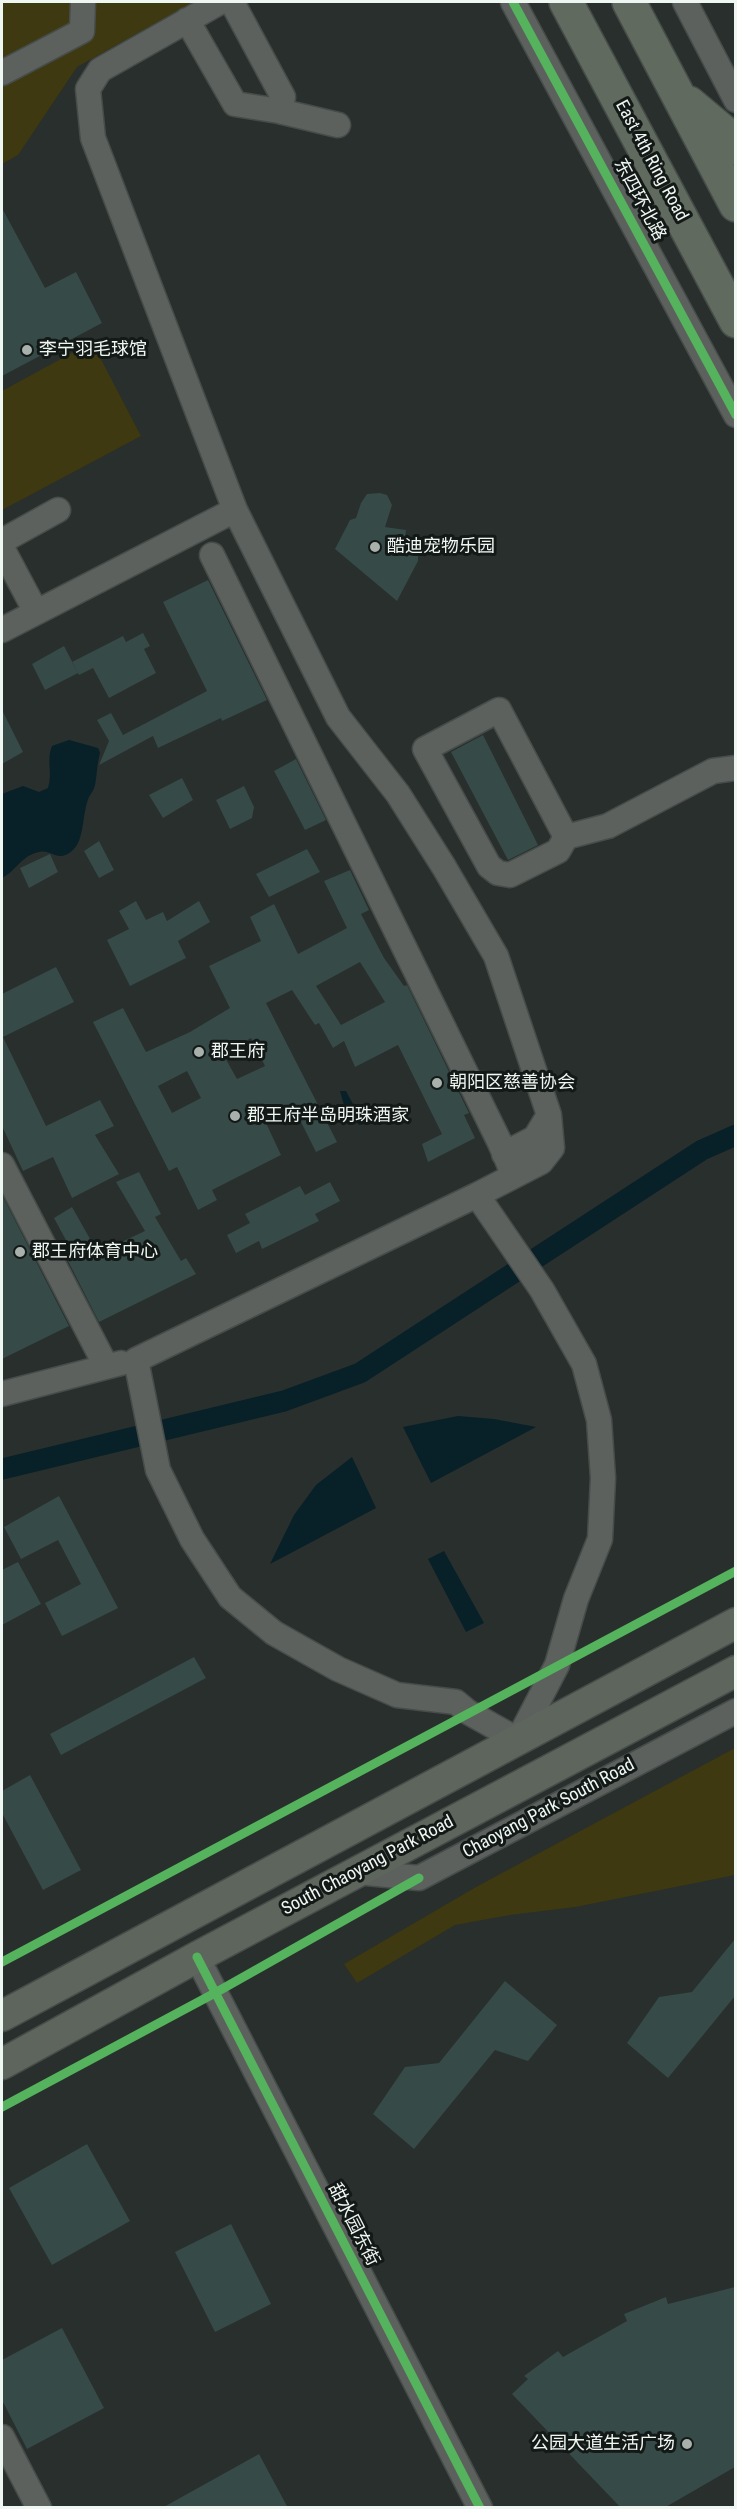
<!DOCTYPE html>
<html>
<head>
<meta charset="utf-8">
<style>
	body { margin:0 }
	#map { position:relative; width:737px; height:2509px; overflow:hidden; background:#282f2c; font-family:"Roboto Condensed",sans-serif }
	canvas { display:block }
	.frame { position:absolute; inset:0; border:3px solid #eff7f3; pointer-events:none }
</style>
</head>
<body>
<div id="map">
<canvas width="737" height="2509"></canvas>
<div class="frame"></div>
</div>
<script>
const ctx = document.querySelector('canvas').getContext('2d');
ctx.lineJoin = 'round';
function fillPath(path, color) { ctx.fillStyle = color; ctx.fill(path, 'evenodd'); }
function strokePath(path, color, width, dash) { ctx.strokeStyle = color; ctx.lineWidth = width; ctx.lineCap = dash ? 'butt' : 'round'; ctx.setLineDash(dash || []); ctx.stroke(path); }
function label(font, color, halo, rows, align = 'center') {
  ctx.font = font + ' "Roboto Condensed","Noto Sans SC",sans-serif'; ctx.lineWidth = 6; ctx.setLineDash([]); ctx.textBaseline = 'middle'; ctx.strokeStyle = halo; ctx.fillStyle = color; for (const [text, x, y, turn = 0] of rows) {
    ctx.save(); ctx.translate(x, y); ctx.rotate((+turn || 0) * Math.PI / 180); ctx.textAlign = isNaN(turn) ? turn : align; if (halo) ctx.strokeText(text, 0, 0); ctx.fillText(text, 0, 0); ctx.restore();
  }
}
fillPath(new Path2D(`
	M2,2H193L77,67L18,155L2,164Z
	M92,342L141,436L2,510V391Z
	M735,1748V1875L575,1907L510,1915L455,1925L357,1983L344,1964L476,1887Z`), '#3e3910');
fillPath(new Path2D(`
	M69,740L98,748L100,753C97,764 97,774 95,785C94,790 91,793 89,797C82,812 85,839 73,850C57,864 53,849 39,852C22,855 16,871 2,878V794L23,786L39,792L48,788C53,773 46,760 52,746Z
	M340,1091H346L355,1108L369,1104L371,1115L364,1124L359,1125L352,1113L345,1109Z
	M458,1416L494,1419L536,1427L431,1483L403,1427Z
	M352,1457L376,1508L270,1564L294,1515L316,1485Z
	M444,1551L484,1623L466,1632L428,1559Z`), '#082028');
strokePath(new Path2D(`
	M2,1469L284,1401L360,1373L702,1150L736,1135`), '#082028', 21);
fillPath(new Path2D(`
	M2,208L45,288L76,272L102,323L2,376Z
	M380,493L387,495L392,505L385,527L406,530L405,540L418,549V561L397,601L335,549L350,520L356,518L361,503L367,494Z
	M208,580L267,700L222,721L221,718L158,748L153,736L99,765L109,741L97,720L111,713L123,735L207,691L163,602Z
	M143,633L150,646L144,649L156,673L109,698L93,668L79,675L72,662L123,636L126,642Z
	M64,646L78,673L45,690L32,664Z
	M2,710L23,752L2,764Z
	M483,735L538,845L508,860L451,752Z
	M296,759L326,820L305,830L274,771Z
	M182,778L193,800L163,818L149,795Z
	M244,786L254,807L252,818L230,829L216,800Z
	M99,841L114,870L99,878L84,851Z
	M307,849L320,872L269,897L256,874Z
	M50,854L58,872L29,888L20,868Z
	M350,870L369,910L361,914L384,958L404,986L407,985L469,1113L464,1115L475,1138L428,1162L422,1144L442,1134L398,1045L355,1067L344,1041L333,1048L319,1023L315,1025L292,990L266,1003L337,1142L316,1152L294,1108L266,1123L281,1155L212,1190L217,1200L198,1210L177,1167L169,1171L93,1022L123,1008L146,1052L190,1032L230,1008L209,966L261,941L250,917L274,904L298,954L347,928L324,881ZM360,962L385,1002L341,1025L316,986ZM251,1038L265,1066L237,1079L223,1054ZM187,1071L201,1098L172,1113L158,1086Z
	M136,901L146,920L163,912L167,921L199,901L210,922L178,941L186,958L130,986L107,940L129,929L119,911Z
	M56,967L74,1002L3,1037L46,1126L100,1100L114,1126L95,1135L119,1174L72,1198L53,1157L23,1171L2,1126V994Z
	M139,1172L161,1214L155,1217L181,1261L186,1258L196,1274L99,1322L67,1259L74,1255L54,1218L72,1207L98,1253L145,1231L116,1182Z
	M330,1182L340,1201L315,1214L319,1221L262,1249L259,1241L236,1253L227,1235L250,1223L245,1214L300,1186L305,1195Z
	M2,1195L69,1326L2,1359Z
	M59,1496L118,1608L62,1636L45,1603L81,1584L58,1540L21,1559L4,1527Z
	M18,1562L41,1604L2,1625V1570Z
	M194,1657L206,1678L61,1755L50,1734Z
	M30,1775L81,1870L43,1890L2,1813V1791Z
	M735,1939V1996L668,2078L627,2043L659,1997L692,1992Z
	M505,1981L557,2025L528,2061L495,2050L414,2149L373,2114L405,2067L439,2063Z
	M87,2144L130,2221L52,2265L9,2188Z
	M231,2224L271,2304L215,2332L175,2252Z
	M735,2287V2467L664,2508H621L512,2394L528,2379L524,2376L558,2351L563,2357L627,2321L624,2314L666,2297L668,2304Z
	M62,2328L104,2408L27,2449L2,2400V2360Z
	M259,2454L288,2508H162Z`), '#364a48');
const minor = new Path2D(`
	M232,2L283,97L279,111
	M513,2L736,415
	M685,2L736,100
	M187,20L235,104L279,111L338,125
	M2,73L82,31L83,2
	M235,510L338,717L398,794L444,867L496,956L549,1115L552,1148L541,1162L477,1195
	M2,541L58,510
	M2,548L36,612
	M212,555L500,1143L514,1176
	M2,630L235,510L93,138L88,89L100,70L220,2
	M566,837L499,710L425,749L489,866L498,873L510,875L558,851L566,837L608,826L713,771L736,768
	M504,1154L535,1138L549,1115
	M2,1165L106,1366
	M477,1195L542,1290L584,1364L599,1420L603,1478L600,1539L576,1599L557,1665L518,1740L468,1712L456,1702L397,1695L338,1669L274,1633L230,1597L192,1539L158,1470L136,1360Z
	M2,1394L121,1363
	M356,1872L419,1878L736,1711
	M197,1957L480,2508
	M2,2437L39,2508`);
const major = new Path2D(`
	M2,2016L736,1623
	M2,2064L197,1957L736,1671`);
const highway = new Path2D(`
	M566,2L736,321
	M629,2L736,205
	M689,103L726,134L736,148`);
strokePath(minor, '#464c49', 27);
strokePath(major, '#464c49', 33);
strokePath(highway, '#464c49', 36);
strokePath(minor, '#5c615e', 24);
strokePath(major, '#5d655c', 30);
strokePath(highway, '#616a5e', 33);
strokePath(new Path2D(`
	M513,2L736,415
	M197,1957L480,2508
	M2,1962L736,1571
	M2,2107L215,1993L419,1878`), '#56b35d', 9);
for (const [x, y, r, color] of [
	[27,350,6,"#a9b1ad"],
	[375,547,6,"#a9b1ad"],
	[199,1052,6,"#a9b1ad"],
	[437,1083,6,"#a9b1ad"],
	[235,1116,6,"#a9b1ad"],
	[20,1252,6,"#a9b1ad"],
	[687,2444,6,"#a9b1ad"]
]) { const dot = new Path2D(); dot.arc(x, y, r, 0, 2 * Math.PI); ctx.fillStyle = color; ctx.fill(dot); strokePath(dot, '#131916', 2); }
label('18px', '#eff7f3', '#131916', [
	["East 4th Ring Road",651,161,62],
	["东四环北路",639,200,62],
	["Chaoyang Park South Road",549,1809,-28],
	["South Chaoyang Park Road",368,1866,-28],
	["甜水园东街",353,2225,63]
]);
label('18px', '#eff7f3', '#131916', [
	["李宁羽毛球馆",39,350],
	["酷迪宠物乐园",387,547],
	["郡王府",211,1052],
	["朝阳区慈善协会",449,1083],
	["郡王府半岛明珠酒家",247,1116],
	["郡王府体育中心",32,1252],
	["公园大道生活广场",675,2444,"right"]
], 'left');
</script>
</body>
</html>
